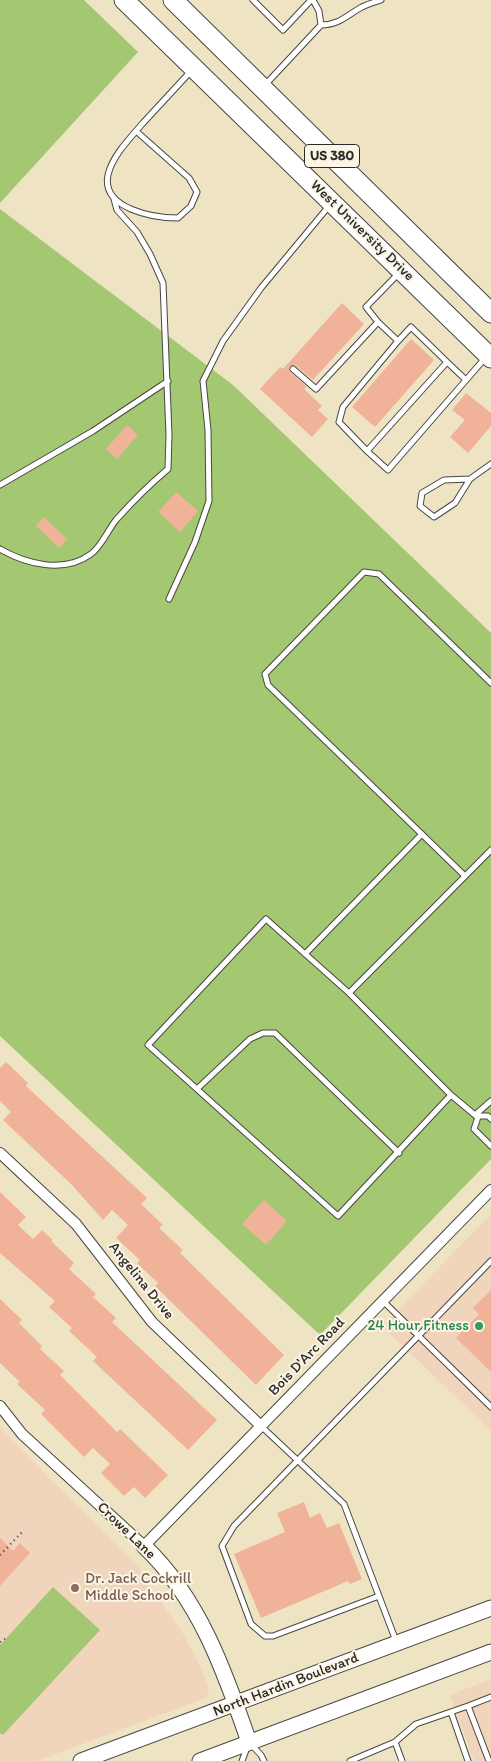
<!DOCTYPE html>
<html>
<head>
<meta charset="utf-8">
<style>
	body { margin:0 }
	canvas { display:block; background:#eee4c4 }
</style>
</head>
<body>
<canvas width="491" height="1761"></canvas>
<script>
const ctx = document.querySelector('canvas').getContext('2d');
ctx.lineJoin = 'round';
function fillPath(path, color) { ctx.fillStyle = color; ctx.fill(path, 'evenodd'); }
function strokePath(path, color, width, dash) { ctx.strokeStyle = color; ctx.lineWidth = width; ctx.lineCap = dash ? 'butt' : 'round'; ctx.setLineDash(dash || []); ctx.stroke(path); }
function label(font, color, halo, rows, align = 'center') {
  ctx.font = font + ' Itim,sans-serif'; ctx.lineWidth = 4; ctx.setLineDash([]); ctx.textBaseline = 'middle'; ctx.strokeStyle = halo; ctx.fillStyle = color; for (const [text, x, y, turn = 0] of rows) {
    ctx.save(); ctx.translate(x, y); ctx.rotate((+turn || 0) * Math.PI / 180); ctx.textAlign = isNaN(turn) ? turn : align; if (halo) ctx.strokeText(text, 0, 0); ctx.fillText(text, 0, 0); ctx.restore();
  }
}
fillPath(new Path2D(`
	M491,1214V1431L382,1326Z
	M0,1427L145,1574L141,1578L158,1597L184,1635L201,1668L209,1689L206,1698L37,1761H0Z
	M491,1679V1761H474L450,1695Z`), '#f0d5bc');
fillPath(new Path2D(`
	M0,0H84L138,52L0,203Z
	M0,209L233,385L491,633V1159L320,1335L0,1036Z
	M53,1587L100,1630L3,1735L0,1733V1645Z`), '#a4c872');
fillPath(new Path2D(`
	M342,303L364,324L313,380L295,365L289,368L290,372L307,387L304,389L322,406L318,410L328,419L312,437L260,389L280,367L283,369Z
	M411,339L434,360L375,427L352,407Z
	M466,393L491,413V426L468,453L450,437L465,420L452,410Z
	M127,425L138,435L117,459L106,449Z
	M176,492L198,511L180,532L158,512Z
	M44,517L67,539L59,548L36,526Z
	M6,1062L28,1083L26,1086L147,1198L141,1204L163,1225L159,1228L183,1250L180,1253L284,1355L256,1385L155,1286L158,1283L137,1263L140,1260L116,1238L128,1225L112,1210L103,1220L72,1185L3,1120L11,1112L0,1101V1068Z
	M0,1192L26,1217L18,1225L33,1239L42,1230L53,1240L51,1241L74,1263L69,1269L96,1294L93,1297L116,1318L112,1322L217,1420L188,1450L93,1361L97,1357L69,1331L72,1328L49,1307L55,1301L0,1253Z
	M264,1200L287,1221L266,1245L242,1224Z
	M491,1290V1372L456,1338L479,1314L473,1308Z
	M0,1299L22,1320L19,1323L42,1346L40,1349L64,1371L60,1375L117,1432L120,1429L168,1475L145,1498L134,1487L124,1496L101,1473L110,1464L93,1448L84,1457L41,1414L45,1410L17,1384L20,1382L0,1363Z
	M304,1502L310,1518L320,1513L327,1528L339,1523L362,1579L350,1584L348,1581L261,1618L234,1554L285,1532L277,1513Z
	M0,1538L13,1551L20,1543L30,1553L0,1586Z`), '#f0b299');
const lane = new Path2D(`
	M253,0L283,30L311,0
	M313,0L319,11L321,25
	M265,85L321,25C339,25 347,15 362,7C368,4 375,2 381,0
	M136,131L189,178L197,192L191,206L178,218C154,218 101,209 108,175C112,156 131,137 143,123L192,70
	M378,322L398,341L411,327L447,362L367,451L339,422L343,407L398,341
	M447,362L466,380
	M293,369L316,389L378,322L366,307L400,272
	M367,451L388,470L486,357
	M470,479L444,480L422,493L420,506L434,517L455,503L470,479L491,464
	M0,485L93,431L168,381
	M0,549C26,564 64,574 91,554C101,547 108,530 116,520C132,502 149,485 168,469L169,435L163,283L150,254L137,232L117,210L114,199
	M169,599L195,542L209,501L208,430L203,381L223,341L261,288L329,206
	M465,876L268,685L265,674L364,572L379,574L491,683
	M266,919L349,993L451,1095L338,1216L148,1045Z
	M305,954L422,834
	M349,993L491,850
	M197,1089L250,1039L263,1033H275L399,1153
	M451,1095L475,1115L491,1101
	M476,1116H488L491,1119
	M478,1117L474,1129L491,1146
	M383,1301L491,1407
	M261,1426L344,1504L396,1641
	M379,1596L273,1636H265L251,1624L222,1546L234,1526L491,1261
	M451,1712L468,1761
	M395,1742L416,1724L468,1706
	M242,1761L249,1742L261,1755L264,1761
	M350,1761L395,1742L402,1761
	M489,1761L468,1706L491,1697`);
const street = new Path2D(`
	M0,1153L76,1224L152,1322L261,1426
	M0,1406L22,1434L144,1546L491,1190`);
const secondary = new Path2D(`
	M144,1546C199,1598 225,1672 249,1742
	M81,1761L491,1608
	M200,1761L491,1652`);
const highway = new Path2D(`
	M124,0L491,358
	M173,0L491,313`);
strokePath(lane, '#484742', 7);
strokePath(street, '#484742', 12);
strokePath(secondary, '#484742', 17);
strokePath(highway, '#484742', 21);
strokePath(new Path2D(`
	M0,1555L24,1530
	M0,1642L6,1638`), '#484742', 2.5, [1, 4]);
strokePath(lane, '#fff', 5);
strokePath(street, '#fff', 10);
strokePath(secondary, '#fff', 15);
strokePath(highway, '#fff', 19);
for (const [x, y, r, color] of [
	[479,1326,5,"#2e9e5b"],
	[75,1588,5,"#8d6e63"]
]) { const dot = new Path2D(); dot.arc(x, y, r, 0, 2 * Math.PI); ctx.fillStyle = color; ctx.fill(dot); strokePath(dot, '#fcf5e5', 2); }
for (const [x, y, w] of [
	[332,156,55]
]) { const box = new Path2D(); box.roundRect(x - w / 2, y - 11.5, w, 23, 4); ctx.fillStyle = '#fcf5e5'; ctx.fill(box); strokePath(box, '#2b2b2b', 1); }
label('bold 14px', '#2b2b2b', null, [
	["US 380",332,156]
]);
label('15px', '#2b2b2b', '#fcf5e5', [
	["West University Drive",362,231,44],
	["Angelina Drive",141,1281,51],
	["Bois D'Arc Road",307,1357,-46],
	["Crowe Lane",126,1531,44],
	["North Hardin Boulevard",286,1685,-21]
]);
label('15px', '#27864d', '#fcf5e5', [
	["24 Hour Fitness",469,1326]
], 'right');
label('15px', '#785e54', '#fcf5e5', [
	["Dr. Jack Cockrill",85,1579],
	["Middle School",85,1596]
], 'left');
</script>
</body>
</html>
